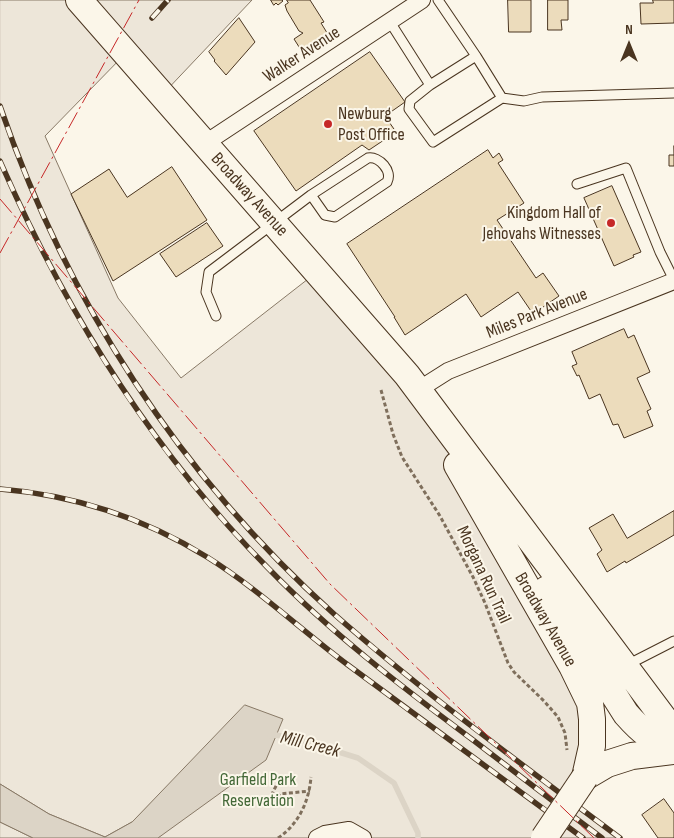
<!DOCTYPE html>
<html>
<head>
<meta charset="utf-8">
<style>
	body { margin:0 }
	#map { position:relative; width:674px; height:838px; overflow:hidden; background:#fbf6e9; font-family:"Sofia Sans Condensed",sans-serif }
	canvas { display:block }
	.north { position:absolute; left:604px; top:20px; width:50px; height:50px; -webkit-text-stroke:4px #fbf6e9; paint-order:stroke; rotate:0deg; font-size:14px; font-weight:700; line-height:20px; text-align:center; color:#4a3520 }
	.north::after { content:''; display:block; margin:auto; width:18px; height:22px; background:#4a3520; clip-path:polygon(50% 0,100% 100%,50% 72%,0 100%) }
</style>
</head>
<body>
<div id="map">
<canvas width="674" height="838"></canvas>
<div class="north">N</div>
</div>
<script>
const ctx = document.querySelector('canvas').getContext('2d');
ctx.lineJoin = 'round';
function fillPath(path, color) { ctx.fillStyle = color; ctx.fill(path, 'evenodd'); }
function strokePath(path, color, width, dash) { ctx.strokeStyle = color; ctx.lineWidth = width; ctx.lineCap = dash ? 'butt' : 'round'; ctx.setLineDash(dash || []); ctx.stroke(path); }
function label(font, color, halo, rows, align = 'center') {
  ctx.font = font + ' "Sofia Sans Condensed",sans-serif'; ctx.lineWidth = 4; ctx.setLineDash([]); ctx.textBaseline = 'middle'; ctx.strokeStyle = halo; ctx.fillStyle = color; for (const [text, x, y, turn = 0] of rows) {
    ctx.save(); ctx.translate(x, y); ctx.rotate((+turn || 0) * Math.PI / 180); ctx.textAlign = isNaN(turn) ? turn : align; if (halo) ctx.strokeText(text, 0, 0); ctx.fillText(text, 0, 0); ctx.restore();
  }
}
const green = new Path2D(`
	M0,0H252L162,95L125,54L45,136L118,298L181,378L317,272L407,375L590,703L570,800L620,838H158L161,835L159,795L132,822L105,837L49,814L0,784Z
	M0,822L33,838H0Z`);
fillPath(green, '#ede6d9');
strokePath(green, '#887966', 1);
const water = new Path2D(`
	M245,705L283,719L266,760L158,838H33L0,822V784L49,814L105,837L132,822Z`);
fillPath(water, '#dcd4c6');
strokePath(water, '#887966', 1);
strokePath(new Path2D(`
	M270,736L276,735L297,739L358,758L394,783L418,833V838`), '#dcd4c6', 5.5);
const building = new Path2D(`
	M271,0H282L283,1L278,5L276,3L274,5Z
	M287,0H310L324,22L321,23L329,36L325,39L321,45L314,48L310,45L301,50L294,39L303,33L299,31L287,11L285,5L288,3Z
	M508,0H531V32H509Z
	M548,0H568V20H561L562,30H548Z
	M653,0H674V23L641,24L640,3H653Z
	M239,18L255,42L226,75L214,61L215,60L209,52Z
	M370,52L405,102L385,116L396,132L369,150L362,145L296,191L254,131Z
	M674,146V166H669V155H674Z
	M488,150L493,158L499,153L503,160L498,163L524,203L497,220L536,278L543,273L559,296L533,314L518,292L481,317L466,294L405,335L394,317H395L347,244Z
	M172,167L207,220L113,281L71,194L109,169L127,197Z
	M612,186L641,252L633,255L634,257L614,266L584,198Z
	M207,223L223,246L176,277L160,254Z
	M624,329L628,338L634,335L650,372L637,378L651,409L647,411L653,426L624,438L618,424L613,425L600,394L589,399L579,375L577,376L572,366L577,364L572,352Z
	M674,511V535L626,563L625,561L607,572L597,554L602,550L589,528L613,514L627,538Z
	M664,799L674,813V838H658L642,815Z`);
fillPath(building, '#ecdcbc');
strokePath(building, '#4a3520', 1);
const lane = new Path2D(`
	M390,22L430,85L476,56L438,0
	M430,85L410,101L409,109L433,142L502,98L476,56
	M502,98L524,101L542,97L674,93
	M577,184L626,168L660,252L674,280
	M216,316L206,292L209,272L311,195L368,158C379,156 393,171 387,182L335,217L325,215L311,195
	M627,665L674,641`);
const street = new Path2D(`
	M204,144L422,0
	M418,390L448,371L674,281
	M317,838L325,834L349,830L363,838`);
const primary = new Path2D(`
	M79,0L407,375L674,732
	M457,465L572,666L590,703L592,719V746L585,777
	M547,589L626,714C642,732 650,739 674,746
	M585,777L607,764L632,756L674,751`);
strokePath(lane, '#4a3520', 11);
strokePath(street, '#4a3520', 18);
strokePath(primary, '#4a3520', 28);
strokePath(new Path2D(`
	M381,390L393,434L402,457L440,516L473,577L485,603L508,663L514,672L544,701L558,717L565,733L567,750
	M279,780L268,802V804H271L280,794L310,791
	M278,838C299,824 309,801 311,777`), '#7f6f5c', 3, [4, 2.5]);
strokePath(lane, '#fbf6e9', 9);
strokePath(street, '#fbf6e9', 16);
strokePath(primary, '#fbf6e9', 26);
const rail = new Path2D(`
	M152,18L168,0
	M0,106C66,300 181,477 334,614C425,694 523,765 620,838
	M0,161C66,312 151,450 268,568C330,632 402,687 473,740C516,773 559,806 602,838
	M0,489C74,495 144,518 207,557C257,588 301,630 348,665C426,723 505,780 583,838`);
strokePath(rail, '#4a3520', 5.5);
strokePath(rail, '#fbf6e9', 4, [11]);
const primaryBridge = new Path2D(`
	M544,838L585,777`);
strokePath(primaryBridge, '#4a3520', 28, []);
strokePath(primaryBridge, '#fbf6e9', 26);
strokePath(new Path2D(`
	M0,199L330,584L594,838
	M0,253L139,0`), '#c62828', 1, [18, 4, 2.5, 4]);
for (const [x, y, r, color] of [
	[328,124,5,"#c62828"],
	[611,223,5,"#c62828"]
]) { const dot = new Path2D(); dot.arc(x, y, r, 0, 2 * Math.PI); ctx.fillStyle = color; ctx.fill(dot); strokePath(dot, '#fbf6e9', 2); }
label('18px', '#4a3520', '#fbf6e9', [
	["Walker Avenue",302,55,-33],
	["Broadway Avenue",249,195,48],
	["Miles Park Avenue",537,314,-22],
	["Morgana Run Trail",483,575,65],
	["Broadway Avenue",545,620,60]
]);
label('18px', '#4a3520', '#fbf6e9', [
	["Newburg",338,114],
	["Post Office",338,135],
	["Kingdom Hall of",601,213,"right"],
	["Jehovahs Witnesses",601,234,"right"]
], 'left');
label('18px', '#436837', '#fbf6e9', [
	["Garfield Park",258,780],
	["Reservation",258,801]
]);
label('italic 19px', '#4a3520', '#fbf6e9', [
	["Mill Creek",310,745,14]
]);
</script>
</body>
</html>
